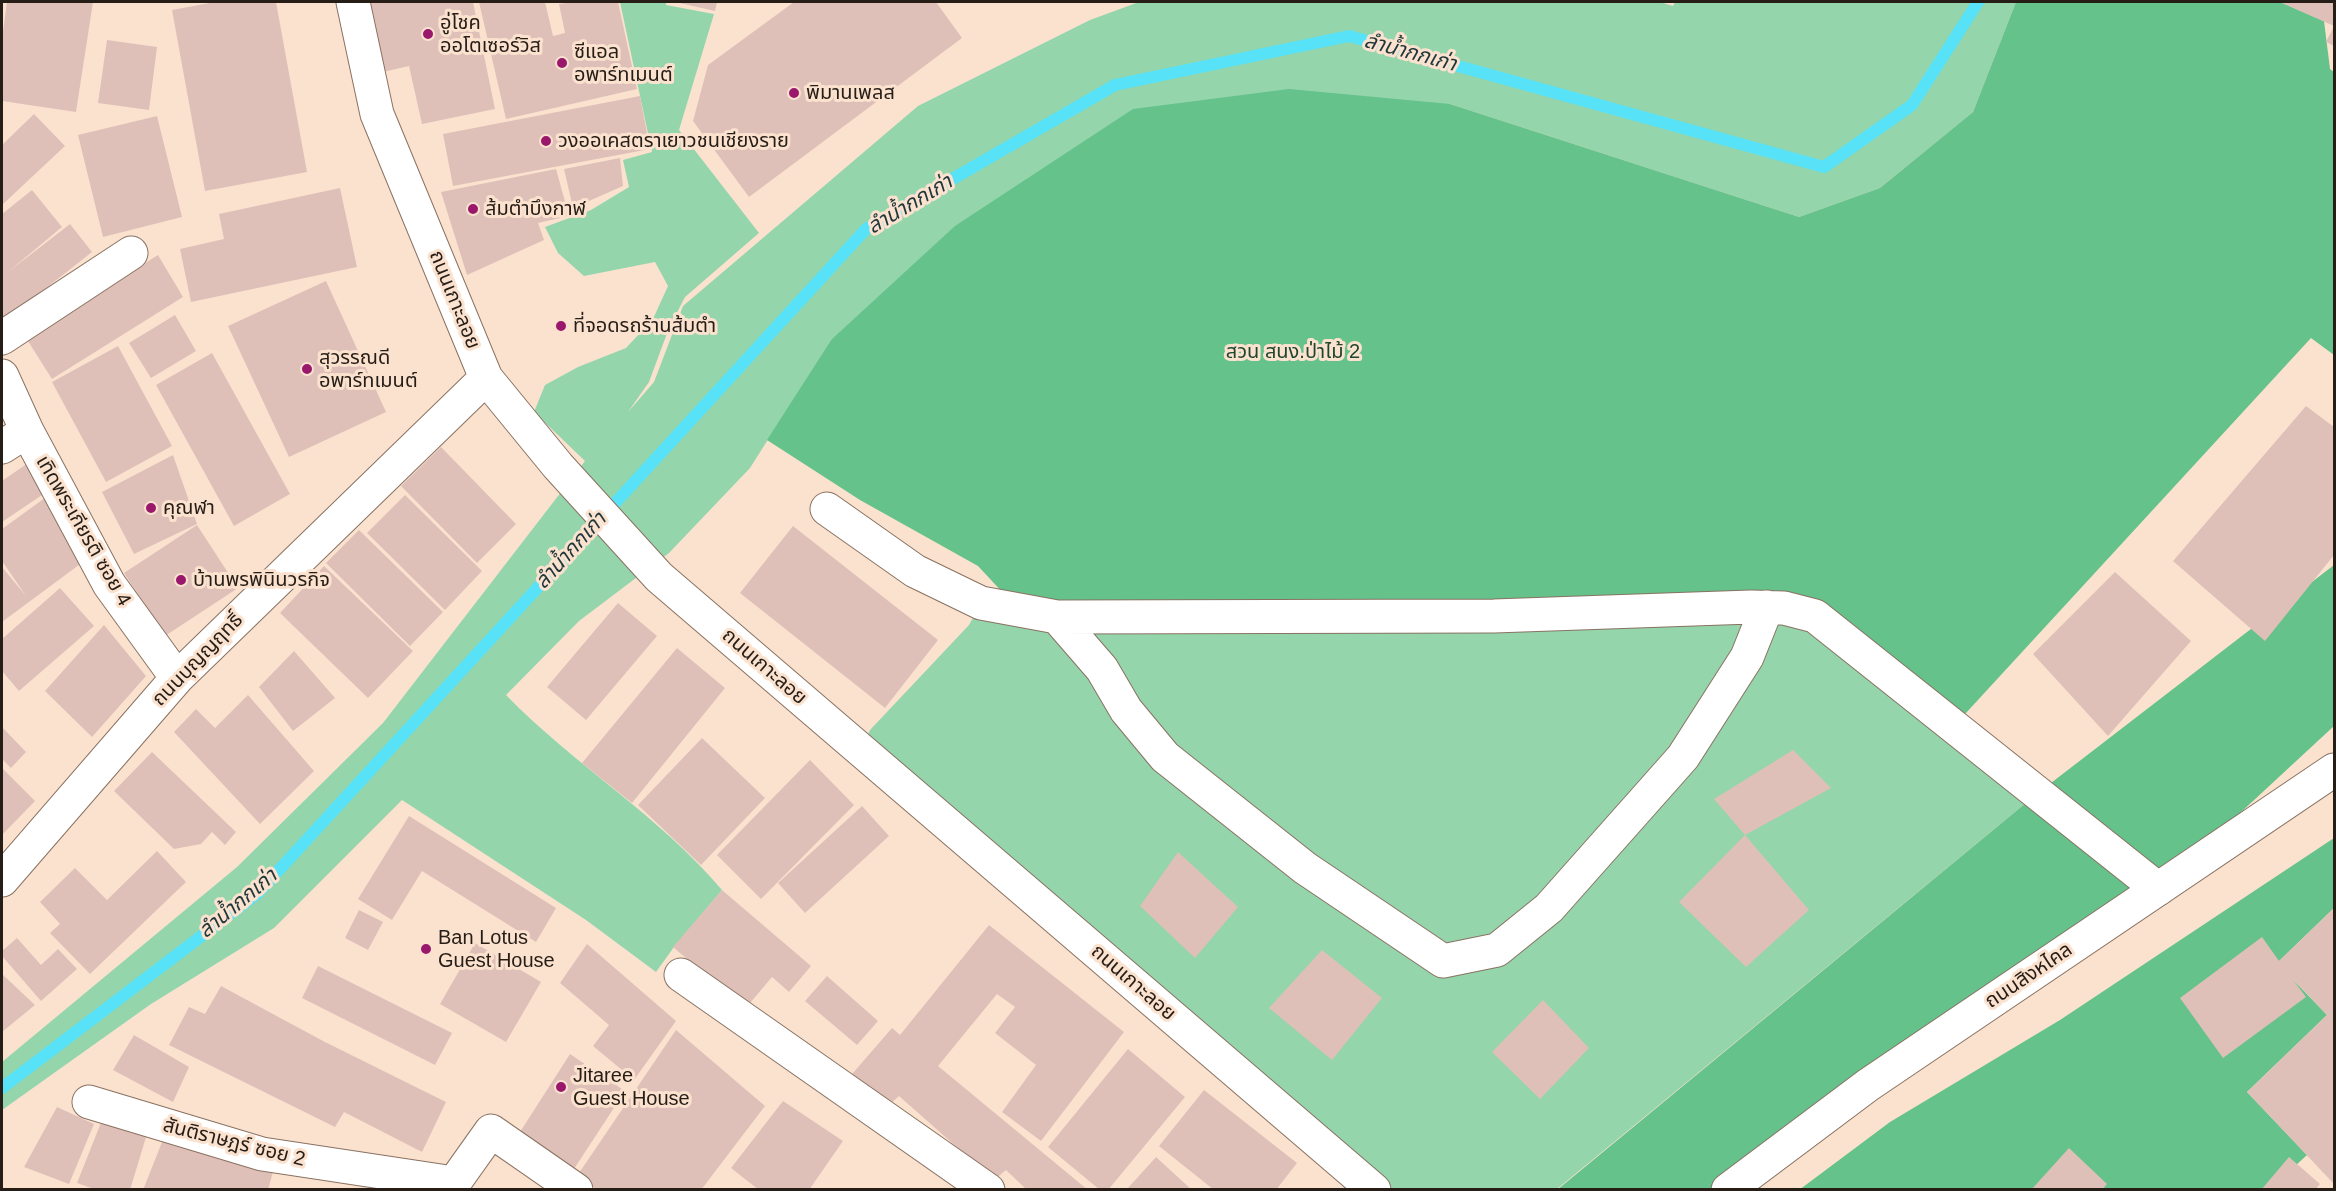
<!DOCTYPE html>
<html>
<head>
<meta charset="utf-8">
<style>
	body { margin:0 }
	#map { position:relative; width:2336px; height:1191px; overflow:hidden; background:#fbe2cf; font-family:Helvetica,sans-serif }
	canvas { display:block }
	.frame { position:absolute; inset:0; border:3px solid #261d17; pointer-events:none }
</style>
</head>
<body>
<div id="map">
<canvas width="2336" height="1191"></canvas>
<div class="frame"></div>
</div>
<script>
const ctx = document.querySelector('canvas').getContext('2d');
ctx.lineJoin = 'round';
function fillPath(path, color) { ctx.fillStyle = color; ctx.fill(path, 'evenodd'); }
function strokePath(path, color, width, dash) { ctx.strokeStyle = color; ctx.lineWidth = width; ctx.lineCap = dash ? 'butt' : 'round'; ctx.setLineDash(dash || []); ctx.stroke(path); }
function label(font, color, halo, rows, align = 'center') {
  ctx.font = font + ' Helvetica,"Noto Sans Thai",sans-serif'; ctx.lineWidth = 6; ctx.setLineDash([]); ctx.textBaseline = 'middle'; ctx.strokeStyle = halo; ctx.fillStyle = color; for (const [text, x, y, turn = 0] of rows) {
    ctx.save(); ctx.translate(x, y); ctx.rotate((+turn || 0) * Math.PI / 180); ctx.textAlign = isNaN(turn) ? turn : align; if (halo) ctx.strokeText(text, 0, 0); ctx.fillText(text, 0, 0); ctx.restore();
  }
}
fillPath(new Path2D(`
	M620,2H666V5L714,14L679,130L759,233L685,297L669,328L649,382L628,412L654,382L683,306L918,106L1090,20L1139,2H1660L1673,6L1675,2H2016L1973,112L1880,188L1799,217L1450,104L831,340L750,468L669,553L579,621L506,695C574,765 659,815 722,890L674,947L656,972L586,920L402,800L274,928L151,1004L2,1110V1062L237,867L383,723L585,461L534,412L545,385L578,367L626,348L653,319L668,286L655,262L584,276L558,253L545,227L591,210L629,187L623,160L652,152Z
	M981,603L1784,608L2038,793L1557,1189L1374,1190L861,750L870,730L969,625Z`), '#94d5ac');
fillPath(new Path2D(`
	M2016,2H2280L2324,21L2330,69L2334,72V355L2311,338L1954,726L1815,616L1019,610L978,566L860,500L767,440L831,340L955,226L1133,109L1289,89L1450,104L1799,217L1880,188L1973,112Z
	M2334,565V726L2158,889L1729,1189L1557,1190L2038,793Z
	M2334,838V908L2277,963L2327,1015L2247,1092L2307,1155L2270,1189L1799,1190L1890,1122L2060,1020Z`), '#64c28a');
strokePath(new Path2D(`
	M2,1088L258,893L866,229L1115,85L1349,36L1824,167L1912,105L1978,2`), '#57e2f8', 12);
fillPath(new Path2D(`
	M7,2H93L76,112L2,101V39Z
	M215,2H276L307,172L205,191L172,10Z
	M369,2H473L495,109L422,124L409,66L383,72Z
	M479,2H545L553,36L565,33L559,4L572,2H618L637,89L506,119Z
	M675,2H717L715,11Z
	M794,2H936L962,38L749,197L693,121L708,65Z
	M2280,2H2334V46L2326,42L2334,26Z
	M107,40L157,47L149,110L98,103Z
	M640,96L650,149L453,186L443,134Z
	M34,114L65,146L2,205V145Z
	M157,116L182,217L103,237L78,135Z
	M620,158L623,186L573,208L564,169Z
	M556,169L569,216L538,223L544,240L467,275L441,192Z
	M340,188L357,267L191,302L180,249L224,239L219,214Z
	M32,190L62,227L8,272L70,224L92,252L3,322L2,214Z
	M158,255L183,297L52,379L26,338Z
	M326,281L386,412L289,457L228,326Z
	M175,315L196,351L151,378L129,343Z
	M118,346L172,446L106,482L52,382Z
	M212,353L290,494L234,526L156,385Z
	M2306,406L2334,427V555L2265,641L2173,561Z
	M441,447L516,524L477,563L401,486Z
	M173,455L197,524L134,554L102,492Z
	M28,463L48,491L2,522V481Z
	M49,495L91,556L2,622V567L26,596L2,561V529Z
	M405,495L482,571L445,610L367,533Z
	M197,525L238,588L165,636L124,573Z
	M793,526L938,640L885,708L740,593Z
	M359,530L443,612L410,646L326,563Z
	M324,566L413,651L368,698L280,613Z
	M2115,572L2191,641L2108,736L2033,654Z
	M60,588L94,626L19,691L2,671V639Z
	M618,603L657,636L586,720L547,687Z
	M104,625L146,676L92,737L45,691Z
	M677,648L725,688L632,803L582,763Z
	M294,651L335,698L293,731L259,687Z
	M248,695L314,771L260,824L174,732L196,709L215,728Z
	M2,727L26,752L11,768L2,759Z
	M702,738L765,798L701,865L638,805Z
	M1793,750L1831,788L1745,835L1714,799Z
	M152,752L236,832L225,845L212,832L201,844L174,849L114,791Z
	M810,760L854,805L761,899L717,855Z
	M2,768L35,801L2,835Z
	M862,806L889,836L805,913L778,883Z
	M409,816L556,908L536,942L422,871L392,920L358,899Z
	M1745,835L1809,910L1746,967L1679,902Z
	M157,851L186,882L90,974L50,933L60,924L40,902L75,868L107,900Z
	M1178,852L1238,907L1195,958L1140,906Z
	M722,890L811,966L789,992L772,977L745,1009L673,947Z
	M2334,908V1184L2247,1092L2327,1015L2291,977L2306,997L2223,1058L2180,998L2262,937L2279,961Z
	M359,910L383,922L368,950L345,938Z
	M989,925L1124,1032L1041,1141L1002,1112L1036,1065L995,1033L1015,1007L997,994L938,1066L1088,1190H1027L1006,1170L994,1180L899,1096L887,1107L852,1074L892,1028L900,1035Z
	M17,938L41,965L58,949L77,969L41,1001L2,956V951Z
	M475,943L541,982L506,1042L440,1004Z
	M587,944L676,1021L634,1080L593,1046L609,1025L560,983Z
	M1322,950L1382,998L1332,1060L1269,1008Z
	M318,966L452,1033L435,1065L302,998Z
	M2,974L35,1005L2,1032Z
	M827,976L878,1021L857,1045L805,1001Z
	M221,986L325,1042L446,1102L422,1152L344,1112L335,1127L169,1045L189,1007L205,1014Z
	M1543,1000L1589,1048L1540,1099L1492,1052Z
	M676,1030L765,1106L701,1190H598L577,1176Z
	M134,1035L189,1067L173,1102L113,1070Z
	M1128,1049L1185,1097L1108,1190H1100L1048,1147Z
	M570,1054L625,1091L574,1169L520,1132Z
	M1204,1090L1297,1163L1276,1190H1214L1159,1146Z
	M783,1101L843,1141L809,1190H759L731,1168Z
	M57,1107L94,1124L69,1184L24,1167Z
	M102,1120L147,1134L130,1190H97L77,1183Z
	M166,1132L273,1172L268,1190H143Z
	M2069,1148L2107,1184L2102,1190H2031Z
	M1156,1157L1192,1190L1128,1188Z
	M2289,1157L2320,1184L2315,1190H2261Z`), '#dfc0b8');
const minor = new Path2D(`
	M353,2L377,114L486,378L558,466L659,577L1374,1190
	M2,338L131,253
	M2,376L27,431L109,584L177,678
	M2,447L27,431
	M827,509L915,571L981,603L1057,617L1494,616L1751,607L1784,608L1815,616L2158,889
	M1057,617L1102,669L1126,710L1165,757L1305,868L1443,961L1497,950L1549,908L1683,757L1747,657L1767,607
	M2,880L177,678L486,378
	M681,975L988,1190
	M89,1102L262,1154L454,1183
	M454,1190V1183L491,1131L576,1190`);
const major = new Path2D(`
	M1728,1190L1868,1085L2334,770`);
strokePath(minor, '#897262', 35);
strokePath(major, '#897262', 35);
strokePath(minor, '#fff', 33);
strokePath(major, '#fff', 33);
for (const [x, y, r, color] of [
	[428,34,6,"#9a186c"],
	[562,63,6,"#9a186c"],
	[794,93,6,"#9a186c"],
	[546,141,6,"#9a186c"],
	[473,209,6,"#9a186c"],
	[561,326,6,"#9a186c"],
	[307,369,6,"#9a186c"],
	[151,508,6,"#9a186c"],
	[181,580,6,"#9a186c"],
	[426,949,6,"#9a186c"],
	[561,1087,6,"#9a186c"]
]) { const dot = new Path2D(); dot.arc(x, y, r, 0, 2 * Math.PI); ctx.fillStyle = color; ctx.fill(dot); strokePath(dot, '#fbe2cf', 2); }
label('20px', '#261d17', '#fbe2cf', [
	["อู่โชค",440,23],
	["ออโตเซอร์วิส",440,46],
	["ซีแอล",574,52],
	["อพาร์ทเมนต์",574,75],
	["พิมานเพลส",806,93],
	["วงออเคสตราเยาวชนเชียงราย",558,141],
	["ส้มตำบึงกาฬ",485,209],
	["ที่จอดรถร้านส้มตำ",573,326],
	["สุวรรณดี",319,358],
	["อพาร์ทเมนต์",319,381],
	["คุณฬา",163,508],
	["บ้านพรพินินวรกิจ",193,580],
	["Ban Lotus",438,938],
	["Guest House",438,961],
	["Jitaree",573,1076],
	["Guest House",573,1099]
], 'left');
label('20px', '#261d17', '#fbe2cf', [
	["ถนนเกาะลอย",454,300,68],
	["เทิดพระเกียรติ ซอย 4",83,531,60],
	["ถนนบุญญฤทธิ์",198,660,-46],
	["ถนนเกาะลอย",764,667,41],
	["ถนนสิงหไคล",2029,976,-34],
	["ถนนเกาะลอย",1133,983,41],
	["สันติราษฎร์ ซอย 2",234,1143,14]
]);
label('20px', '#1e452e', '#fbe2cf', [
	["สวน สนง.ป่าไม้ 2",1293,352]
]);
label('italic 21px', '#1f363b', '#fbe2cf', [
	["ลำน้ำกกเก่า",1410,53,15],
	["ลำน้ำกกเก่า",910,205,-31],
	["ลำน้ำกกเก่า",571,551,-48],
	["ลำน้ำกกเก่า",238,904,-40]
]);
</script>
</body>
</html>
